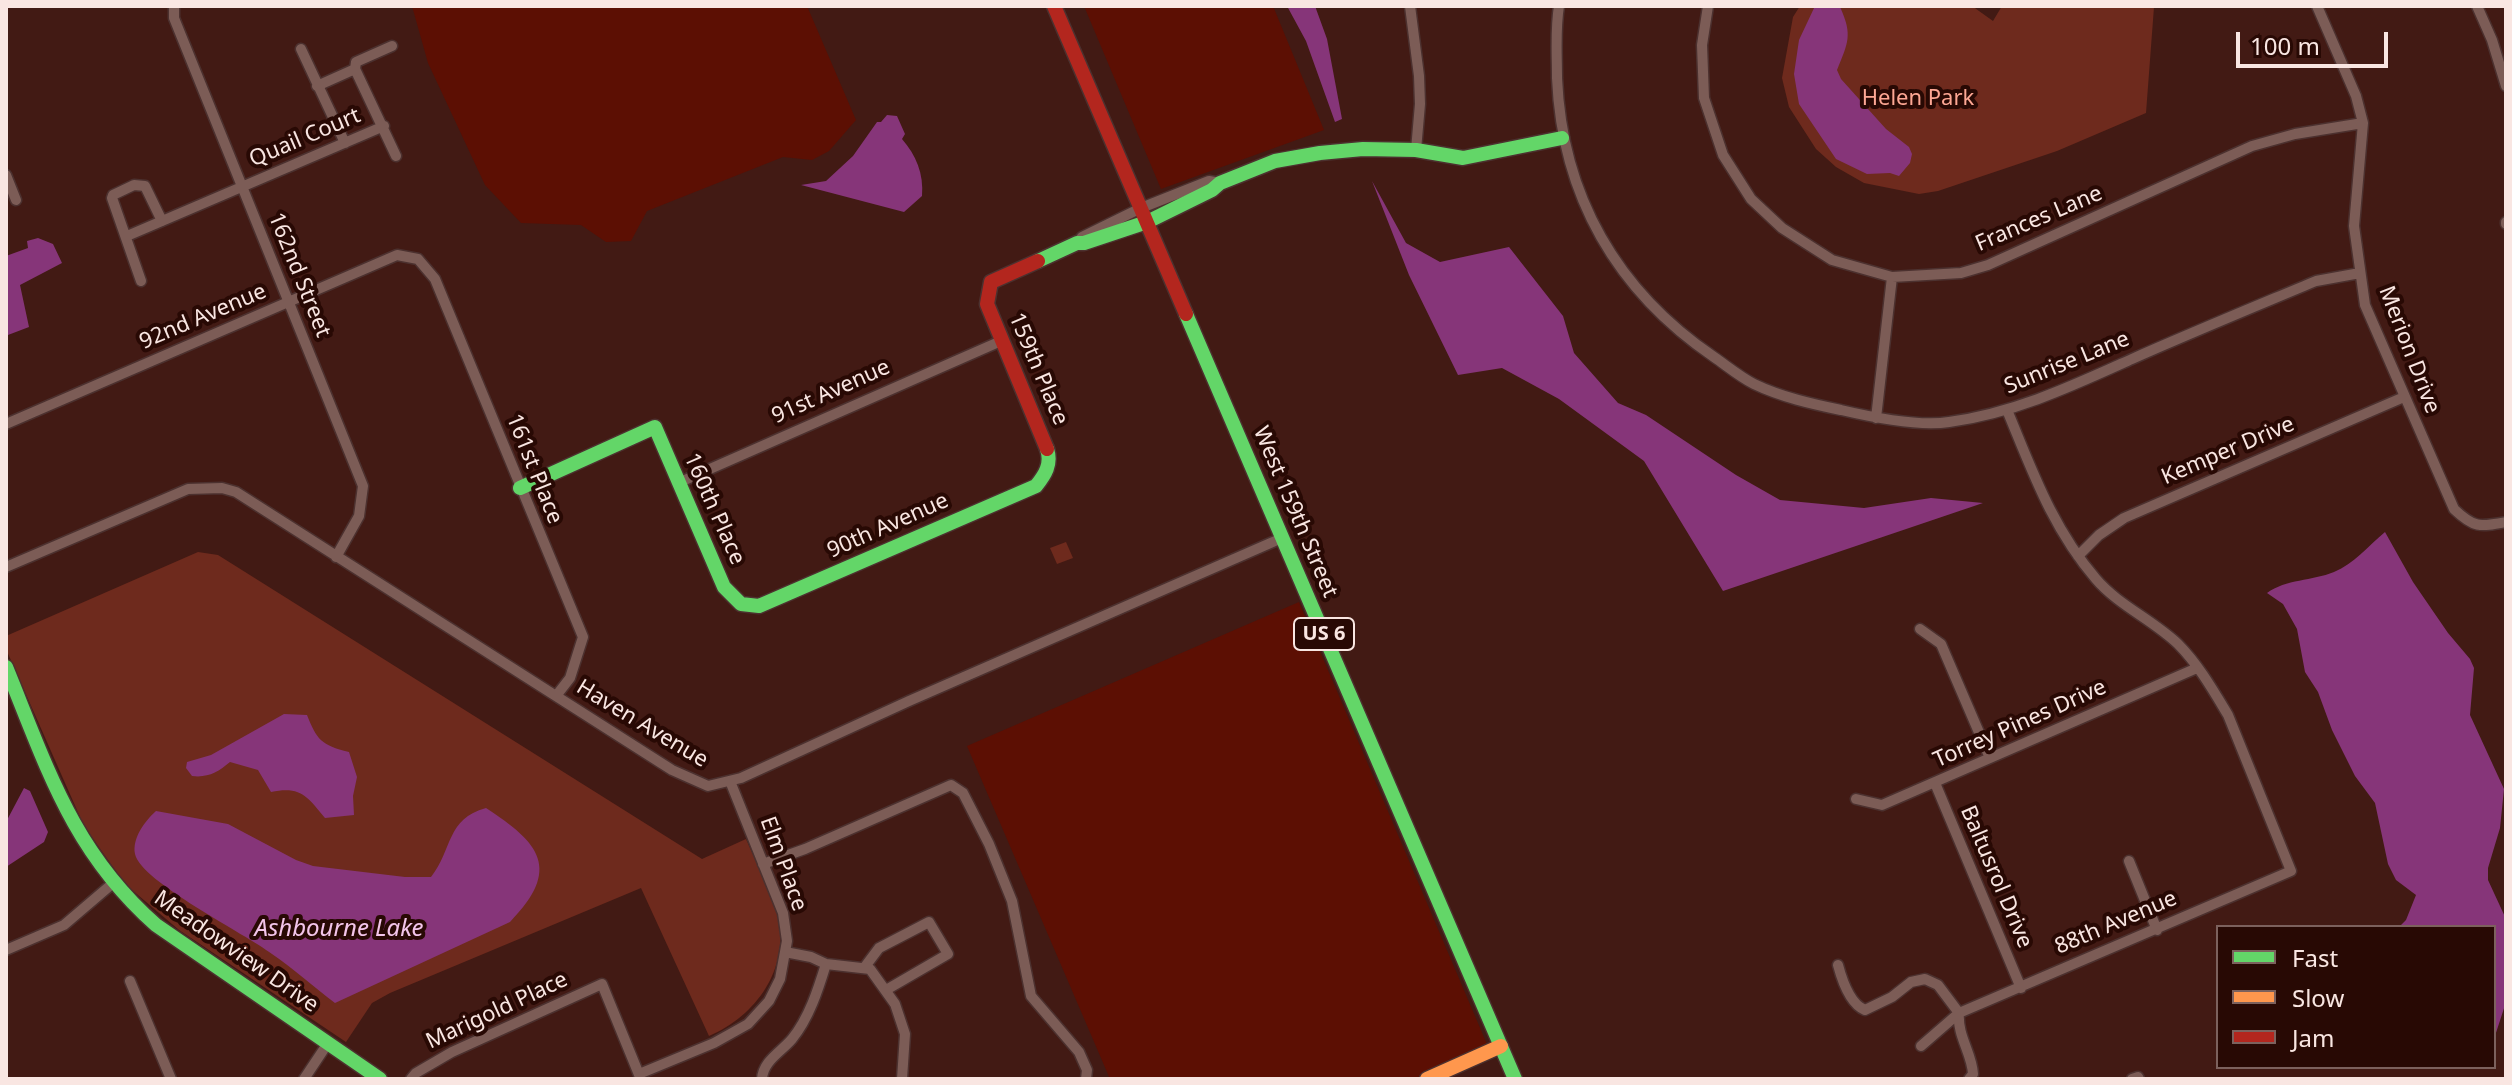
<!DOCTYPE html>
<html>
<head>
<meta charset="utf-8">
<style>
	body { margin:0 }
	#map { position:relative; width:2512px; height:1085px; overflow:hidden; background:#421a14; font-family:"Noto Sans",sans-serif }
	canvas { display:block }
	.frame { position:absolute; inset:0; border:8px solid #f9e6e2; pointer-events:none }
	.legend { position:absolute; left:2216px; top:925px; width:280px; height:144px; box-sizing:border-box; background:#280904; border:2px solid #7c615d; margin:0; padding:10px 14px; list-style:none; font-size:24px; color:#f9e6e2 }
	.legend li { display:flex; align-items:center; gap:16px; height:40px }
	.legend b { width:40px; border:2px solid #7c615d }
	.scale { position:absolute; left:2236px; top:32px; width:152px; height:36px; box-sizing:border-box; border:4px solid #f9e6e2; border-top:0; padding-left:10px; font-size:24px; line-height:28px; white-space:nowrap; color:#f9e6e2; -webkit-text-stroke:6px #280904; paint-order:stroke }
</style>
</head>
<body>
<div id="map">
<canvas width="2512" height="1085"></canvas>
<div class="frame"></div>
<ul class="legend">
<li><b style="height:10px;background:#63d668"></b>Fast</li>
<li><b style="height:10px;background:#ff974d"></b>Slow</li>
<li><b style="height:10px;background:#b3261e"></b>Jam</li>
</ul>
<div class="scale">100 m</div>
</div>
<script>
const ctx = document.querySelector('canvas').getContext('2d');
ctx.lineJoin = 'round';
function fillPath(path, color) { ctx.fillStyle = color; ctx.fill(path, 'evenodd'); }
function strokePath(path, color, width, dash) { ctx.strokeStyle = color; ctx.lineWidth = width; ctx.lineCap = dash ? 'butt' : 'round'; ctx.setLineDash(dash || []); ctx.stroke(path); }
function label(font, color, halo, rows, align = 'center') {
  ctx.font = font + ' "Noto Sans",sans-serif'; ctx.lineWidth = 8; ctx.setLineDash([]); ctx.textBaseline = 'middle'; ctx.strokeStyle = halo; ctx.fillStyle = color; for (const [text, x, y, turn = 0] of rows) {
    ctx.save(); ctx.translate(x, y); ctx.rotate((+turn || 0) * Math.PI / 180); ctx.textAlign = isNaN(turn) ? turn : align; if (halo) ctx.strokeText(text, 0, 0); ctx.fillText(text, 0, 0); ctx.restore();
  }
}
fillPath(new Path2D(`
	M412,6H807L856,120L829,151L812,160L783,157L647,211L631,241L606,242L581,225L521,223L485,185L428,63Z
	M1084,6H1273L1324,130L1161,189Z
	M1299,602L1489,1049L1420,1079H1110L967,746Z`), '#5c0f03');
fillPath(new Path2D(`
	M1800,6H1972L1993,21L2002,6L2154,7L2146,113L2057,151L1938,191L1919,194L1864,183L1836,167L1816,149L1789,107L1782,78L1793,17Z
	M1066,542L1073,558L1057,564L1050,548Z
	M198,552L218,555L702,859L746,839C757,864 771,889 778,915C790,969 756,1016 709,1036L641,888L390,993L372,1003L346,1042L179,930L125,884L84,826L6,649V636Z`), '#6e2a1d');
fillPath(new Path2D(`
	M1287,6H1315L1327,39L1342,119L1335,122L1306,41Z
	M1815,6L1840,7C1853,35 1848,43 1837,70L1841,79L1886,129L1909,147L1912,154L1910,163L1899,176L1890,173L1867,174L1836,159L1799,104L1794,74L1799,40Z
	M887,115L897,116L905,134L902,139C916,155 924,174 922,196L904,212L801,185L826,181L853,156L877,122H881Z
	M1372,181L1406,243L1440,262L1509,247L1563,316L1574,353L1618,403L1646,415L1736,475L1780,500L1864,508L1931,498L1983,503L1723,591L1644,461L1559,399L1502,368L1458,375L1409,275Z
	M38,238L53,244L62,263L20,285L29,327L8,335L6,256L28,248L27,241Z
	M2385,532L2413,582L2448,633L2470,659L2474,668L2470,715L2504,789L2500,828L2488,868V880L2506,919V1002L2494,1039V927H2399L2406,920L2416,895L2396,880L2388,864L2375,803L2355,776L2332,730L2318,692L2305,672L2297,629L2283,604L2267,593C2286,579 2312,581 2334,572C2354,564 2368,546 2385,532Z
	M284,714L307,715C317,740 321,745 349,752L357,777L353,796L354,815L325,818C307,797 302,786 271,792L258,770L230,762C218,772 208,778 192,776L186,768L187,762L211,755Z
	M24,788L30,791L48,832L44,842L6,867V822Z
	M486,808C540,843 562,869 510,922L335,1003C314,987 294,969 272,954C246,934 141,882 135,854C132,838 145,821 156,811L228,824L296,860L313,866L405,877H431C453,849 446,819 486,808Z`), '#863579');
const street = new Path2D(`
	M174,6V18L363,486L359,516L336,557
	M1410,6L1419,76L1420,104L1416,150
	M1559,6C1555,30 1557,54 1557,78C1562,196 1617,291 1714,357C1727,366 1740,377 1754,384C1781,397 1812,404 1841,410C1871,417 1919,427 1949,422C2015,413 2072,386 2132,359C2193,332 2254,307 2316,281L2360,273
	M1708,6L1702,45L1704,98L1723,155L1751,199L1782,228L1832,260L1892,277L1961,273L1988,265L2252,146L2295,134L2363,123
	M2317,6L2356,96L2363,123L2354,226L2365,305L2454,509C2474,528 2479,527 2506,522
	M2477,6L2492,40L2506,86
	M392,46L356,62L355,69L396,156
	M301,49L345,143
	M317,86L355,69
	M6,175L16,200
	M2506,222V224
	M127,236L384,126
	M1079,241L1082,237L1141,208L1209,181L1220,183
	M141,281L112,198L113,195L134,185L145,186L162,221
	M1876,418L1892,277
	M6,424L397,255L418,259L435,279L583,637L570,678L556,696
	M678,483L1001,341
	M2078,556L2099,535L2124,518L2404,397
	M6,567L188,489L222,488L236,492L672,770L708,786L741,778L909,701L1282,538
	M1920,629L1941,644L1990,758
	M1935,783L2021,988
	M1856,799L1882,805L2197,668
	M2129,861L2157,930
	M763,864L805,849L951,785L963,793L989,844L1012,901L1031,996L1079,1052L1087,1070L1086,1079
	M6,950L64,925L112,884
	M785,952L811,957L826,964L870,969L895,1004L905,1034L902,1079
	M1838,965C1842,980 1850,1004 1865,1010L1892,997L1911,982L1925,979L1938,985L1959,1013L1921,1046
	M864,968L879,948L929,922L948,954L886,990
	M130,981L171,1079
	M639,1074L714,1043L748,1024L769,1001L780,979L787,941L783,913L730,781
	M304,1079L328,1043
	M411,1079L416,1073L452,1052L602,984L640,1077
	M762,1079C763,1061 781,1052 792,1039C809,1018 818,990 826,964
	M1969,1079L1973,1074C1972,1053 1957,1036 1959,1013L2291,871L2228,715C2213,690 2198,664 2178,644C2153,620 2118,605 2096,579C2052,528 2032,470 2007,410
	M2132,1079L2138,1077L2139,1079`);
const fast = new Path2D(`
	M1038,261L1077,243H1084L1147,222L1212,190L1220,183L1275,161L1320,153L1363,149L1416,150L1463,158L1562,138
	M1186,314L1515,1079
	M520,488L655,427L724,587L741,604L759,606L1036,486C1045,475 1052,464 1047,449
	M6,667C47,767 72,851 156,925L380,1079`);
const slow = new Path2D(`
	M1427,1079L1501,1046`);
const jam = new Path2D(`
	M1054,6L1186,314
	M1038,261L991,282L987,304L1047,449`);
strokePath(street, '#4c312f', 13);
strokePath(fast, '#4c312f', 17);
strokePath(slow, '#4c312f', 17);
strokePath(jam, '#4c312f', 17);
strokePath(street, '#7c5c56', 10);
strokePath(fast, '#63d668', 14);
strokePath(slow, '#ff974d', 14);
strokePath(jam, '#b3261e', 14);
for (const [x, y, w] of [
	[1324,634,60]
]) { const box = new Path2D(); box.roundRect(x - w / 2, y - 16, w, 32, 6); ctx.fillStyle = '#280904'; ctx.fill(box); strokePath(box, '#f9e6e2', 2); }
label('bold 20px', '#f9e6e2', null, [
	["US 6",1324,634]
]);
label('22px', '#fda794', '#280904', [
	["Helen Park",1918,99]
]);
label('22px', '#f9e6e2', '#280904', [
	["Quail Court",305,138,-23],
	["Frances Lane",2039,219,-23],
	["162nd Street",299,275,68],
	["92nd Avenue",203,317,-23],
	["Merion Drive",2409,350,69],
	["Sunrise Lane",2067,363,-22],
	["159th Place",1038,369,67],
	["91st Avenue",831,392,-24],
	["Kemper Drive",2228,451,-23],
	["161st Place",534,469,68],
	["160th Place",714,509,66],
	["West 159th Street",1295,512,67],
	["90th Avenue",888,526,-24],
	["Haven Avenue",642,724,31],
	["Torrey Pines Drive",2020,724,-24],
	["Elm Place",783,864,70],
	["Baltusrol Drive",1996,877,67],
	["88th Avenue",2116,923,-23],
	["Meadowview Drive",236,952,35],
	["Marigold Place",497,1011,-25]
]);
label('italic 24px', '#f3c5ea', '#280904', [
	["Ashbourne Lake",339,929]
]);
</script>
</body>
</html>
